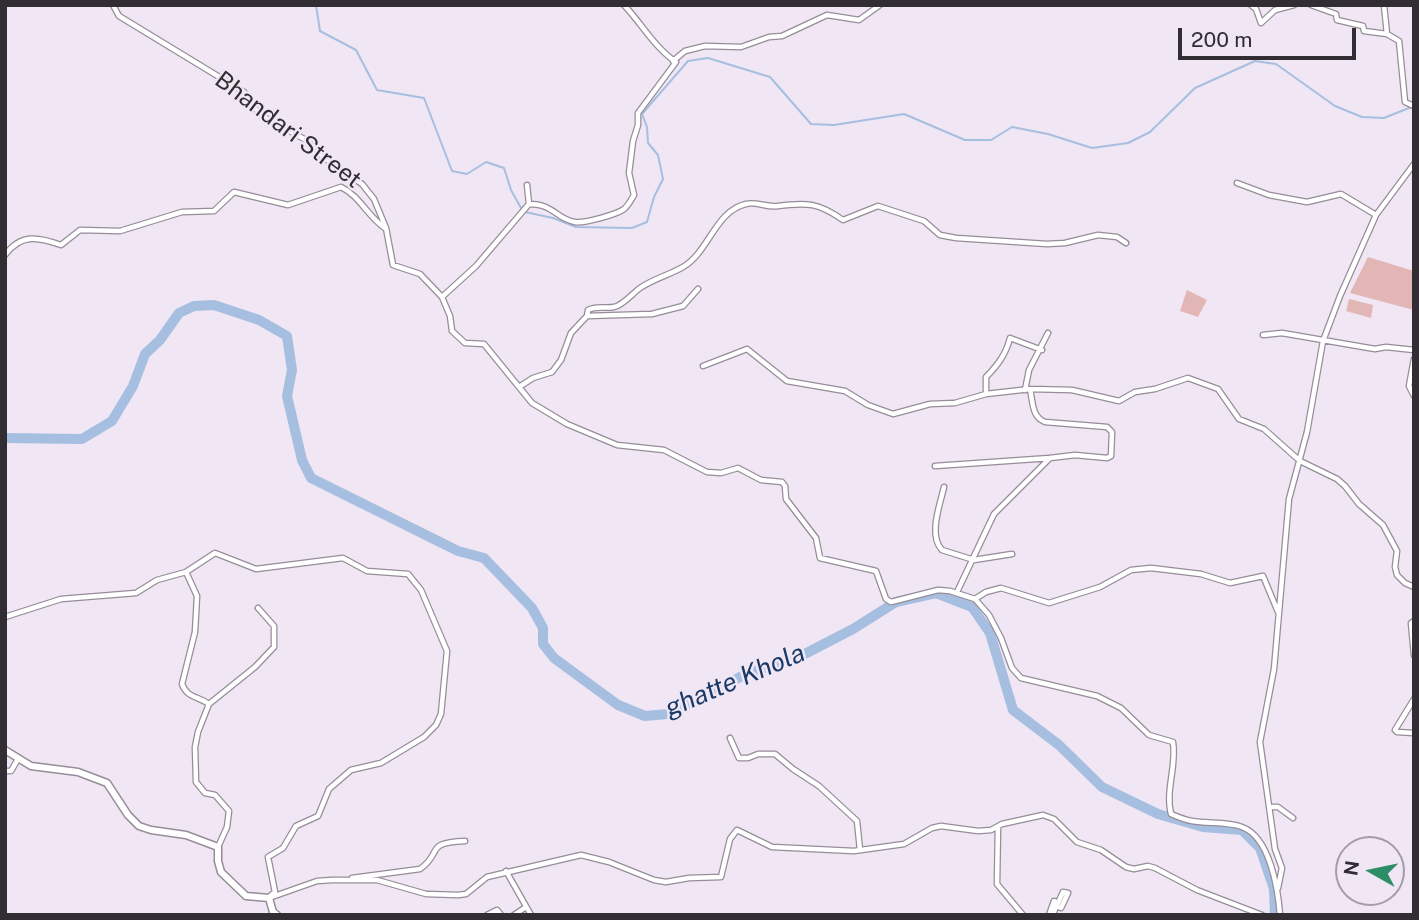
<!DOCTYPE html>
<html>
<head>
<meta charset="utf-8">
<style>
	body { margin:0 }
	#map { position:relative; width:1419px; height:920px; overflow:hidden; background:#f0e6f4; font-family:"Public Sans",sans-serif }
	canvas { display:block }
	.frame { position:absolute; inset:0; border:7px solid #312d32; pointer-events:none }
	.north { position:absolute; left:1335px; top:836px; width:70px; height:70px; box-sizing:border-box; background:#f0e6f4; border:2px solid #a49ca6; border-radius:50%; rotate:279deg; font-size:19px; font-weight:700; line-height:28px; text-align:center; color:#312d32 }
	.north::after { content:''; display:block; margin:auto; width:24px; height:32px; background:#2c8d66; clip-path:polygon(50% 0,100% 100%,50% 72%,0 100%) }
	.scale { position:absolute; left:1178px; top:28px; width:178px; height:32px; box-sizing:border-box; border:4px solid #312d32; border-top:0; padding-left:9px; font-size:21px; line-height:24px; white-space:nowrap; color:#312d32; -webkit-text-stroke:5px #f0e6f4; paint-order:stroke }
</style>
</head>
<body>
<div id="map">
<canvas width="1419" height="920"></canvas>
<div class="frame"></div>
<div class="north">N</div>
<div class="scale">200 m</div>
</div>
<script>
const ctx = document.querySelector('canvas').getContext('2d');
ctx.lineJoin = 'round';
function fillPath(path, color) { ctx.fillStyle = color; ctx.fill(path, 'evenodd'); }
function strokePath(path, color, width, dash) { ctx.strokeStyle = color; ctx.lineWidth = width; ctx.lineCap = dash ? 'butt' : 'round'; ctx.setLineDash(dash || []); ctx.stroke(path); }
function label(font, color, halo, rows, align = 'center') {
  ctx.font = font + ' "Public Sans",sans-serif'; ctx.lineWidth = 5; ctx.setLineDash([]); ctx.textBaseline = 'middle'; ctx.strokeStyle = halo; ctx.fillStyle = color; for (const [text, x, y, turn = 0] of rows) {
    ctx.save(); ctx.translate(x, y); ctx.rotate((+turn || 0) * Math.PI / 180); ctx.textAlign = isNaN(turn) ? turn : align; if (halo) ctx.strokeText(text, 0, 0); ctx.fillText(text, 0, 0); ctx.restore();
  }
}
fillPath(new Path2D(`
	M1368,257L1414,271V310L1350,293Z
	M1187,290L1207,300L1198,317L1180,311Z
	M1349,299L1373,305L1371,318L1346,311Z`), '#e1b6b5');
strokePath(new Path2D(`
	M316,5L320,31L356,50L377,90L424,98L452,171L467,174L486,162L504,168L511,190L521,208L523,207
	M525,212L553,218L576,227L632,228L647,222L654,197L663,179L658,155L648,143L647,127L642,114L688,61L708,58L770,77L811,124L834,125L904,114L965,140H991L1012,127L1048,134L1092,148L1128,143L1150,132L1195,88L1255,61L1276,64L1335,106L1362,117L1384,118L1409,108H1414`), '#a6bfe1', 2);
strokePath(new Path2D(`
	M5,438L82,439L112,421L133,386L145,354L160,340L179,313L194,306L214,305L259,320L287,336L292,370L287,396L302,460L311,478L458,551L484,558L532,608L543,628V644L554,658L618,705L645,716L668,714L748,673L795,659L853,629L896,602L936,593L972,607L990,633L1013,710L1059,745L1102,787L1158,814L1203,827L1242,830L1260,848L1274,889L1275,915`), '#a6bfe1', 10);
const minor = new Path2D(`
	M113,5L119,16L244,92L260,115L306,140L323,157L362,184L374,199L386,228L393,265L420,274L442,297L450,316L452,331L465,343L484,344L532,403L567,424L617,445L664,450L707,472L721,473L738,468L761,480L782,482L785,486L786,499L816,538L820,558L876,571L886,599L891,602L938,590L950,591L975,599L989,615L1001,638L1012,668L1021,678L1097,696L1121,708L1149,735L1173,742C1177,766 1165,790 1171,814C1178,817 1185,820 1192,821C1208,824 1227,821 1242,827C1270,837 1278,889 1280,915
	M1251,5L1256,9L1261,23L1275,10L1294,5
	M1311,5L1336,14L1337,20L1363,26L1364,31L1387,34
	M1384,5L1387,34L1399,41L1405,102L1414,106
	M673,61L685,51L705,46L741,47L769,37L782,36L827,15L859,20L880,5
	M1237,183L1269,195L1307,202L1341,194L1376,215
	M529,204C554,204 556,219 575,222C583,224 618,214 624,209C628,206 631,200 634,195L629,173L633,141L638,125V113L676,62C655,48 642,24 624,5
	M5,255C21,233 39,237 61,245L80,230L120,231L182,212L214,211L234,192L288,205L341,187C360,196 368,217 385,228
	M442,297L476,266L529,204L527,185
	M587,316L652,314L683,306L698,289
	M1263,335L1282,333L1375,349L1386,347L1414,350
	M1414,359L1409,386L1414,396
	M703,366L747,349L787,381L845,391L868,405L893,414L930,404L955,403L986,394L1030,389L1072,390L1119,401L1135,392L1155,389L1188,378L1218,389L1239,419L1264,429L1300,461L1337,479L1345,486L1359,504L1383,525L1397,551L1395,567L1397,575L1405,583L1414,587
	M519,387L533,378L552,372L561,360L571,333L587,316L588,310C597,305 605,309 614,307C622,306 633,293 640,288C653,279 669,275 683,267C709,252 715,211 746,204C756,201 767,208 778,206C807,202 819,203 843,220L878,206L924,221L940,235L956,238L1047,244L1065,243L1098,235L1117,237L1126,243
	M1025,390L1029,370L1048,333
	M986,394V377C998,365 1006,354 1010,338L1042,350
	M935,466L1050,458L1075,455L1107,458L1111,456L1112,432L1107,427L1045,422C1032,417 1033,403 1030,389
	M944,487C940,505 928,535 942,550L974,560L1012,554
	M186,572L197,596L195,632L182,684C187,698 198,696 209,704
	M957,592L994,514L1050,458
	M975,599L986,592L1001,588L1049,603L1100,587L1131,570L1151,568L1201,574L1230,583L1263,576L1278,612
	M5,617L61,599L136,593L157,580L186,572L215,553L256,569L343,558L367,571L408,574L421,590L447,651L441,714L436,725L424,737L381,763L351,770L329,789L318,816L296,826L283,848L268,857L275,892L269,897
	M1414,621L1411,623L1414,655
	M1414,699L1395,730L1397,732L1414,733
	M730,738L739,758H748L758,754H775L793,769L819,786L857,821L860,850
	M5,771H11L18,759
	M1270,807H1278L1293,818
	M998,827L997,884L1023,915
	M218,847L227,827L229,811L215,795L205,793L196,782L195,747L198,732L209,704L255,667L274,647V626L258,608
	M506,871L531,915
	M352,878L420,869C444,852 423,843 465,841
	M1278,888L1282,868L1275,849L1260,742L1274,669L1289,499L1307,432L1323,341L1340,296L1376,215L1414,164
	M269,898L317,881L332,880H377L426,894L458,895L466,894L487,877L581,855L609,862L654,880L666,882L689,878L721,877L730,839L737,830L772,847L854,851L904,844L932,828L941,826L978,831L991,830L1002,824L1043,815L1054,819L1077,842L1101,850L1126,867L1134,869L1148,866L1155,868L1197,890L1262,915
	M487,915L497,910L501,915
	M514,915L526,907
	M1049,915L1054,901L1058,903L1063,892L1068,893L1061,908L1056,906L1053,915`);
const tertiary = new Path2D(`
	M5,750L31,766L78,772L107,783L128,815L139,826L151,830L186,835L218,847V861L221,872L246,896L269,898L273,912L277,915`);
strokePath(minor, '#968d99', 7);
strokePath(tertiary, '#968d99', 9);
strokePath(minor, '#fff', 4.5);
strokePath(tertiary, '#fff', 6);
label('24px', '#312d32', '#f0e6f4', [
	["Bhandari Street",288,130,37]
]);
label('italic 26px', '#193a66', '#f0e6f4', [
	["ghatte Khola",735,681,-23]
]);
</script>
</body>
</html>
